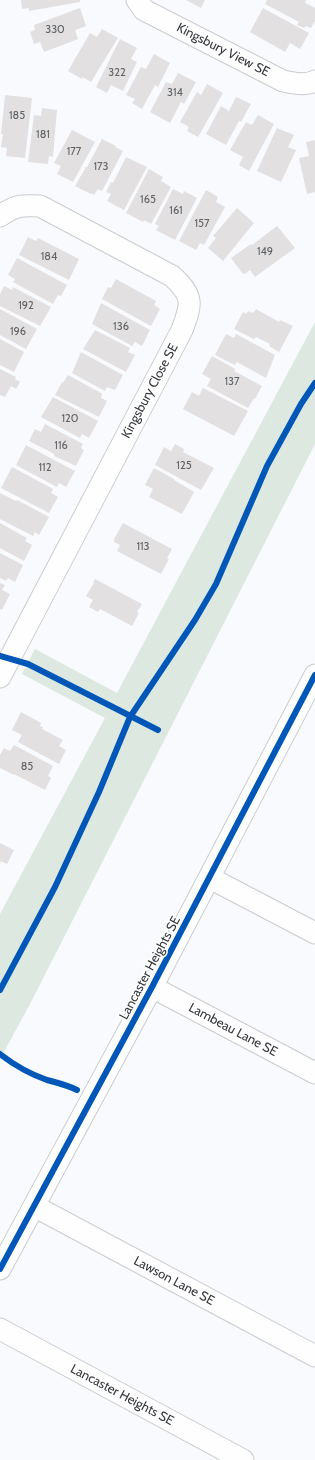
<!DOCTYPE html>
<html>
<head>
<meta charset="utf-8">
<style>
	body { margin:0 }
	canvas { display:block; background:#f8fafd }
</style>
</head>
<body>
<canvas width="315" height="1460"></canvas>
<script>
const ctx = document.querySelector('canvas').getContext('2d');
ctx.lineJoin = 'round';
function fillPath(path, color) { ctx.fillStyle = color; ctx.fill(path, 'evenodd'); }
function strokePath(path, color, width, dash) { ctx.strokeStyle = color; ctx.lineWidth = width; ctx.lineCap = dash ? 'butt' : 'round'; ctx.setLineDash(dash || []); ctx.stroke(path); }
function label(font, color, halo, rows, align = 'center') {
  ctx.font = font + ' Cabin,sans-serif'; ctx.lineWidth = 3; ctx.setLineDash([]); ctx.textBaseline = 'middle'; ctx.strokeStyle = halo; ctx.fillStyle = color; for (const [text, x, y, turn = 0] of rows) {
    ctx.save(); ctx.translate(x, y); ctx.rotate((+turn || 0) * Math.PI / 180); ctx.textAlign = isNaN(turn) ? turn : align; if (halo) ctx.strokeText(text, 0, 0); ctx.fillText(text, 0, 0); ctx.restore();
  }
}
fillPath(new Path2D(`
	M315,322V444L29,1006L0,1059V914L105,718L22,674L35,649L117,693Z`), '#dce8e0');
fillPath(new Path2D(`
	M21,0H80V2L29,11V8L22,9Z
	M186,0H205L201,8Z
	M267,0H306L305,3L315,8V21L311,28L306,26L304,28L297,25L299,22L265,4Z
	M80,8L86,26L75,30L78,39L44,52L40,42L34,44L30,32L35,30L34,25Z
	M263,8L309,33L300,49L290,43L285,52L250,32Z
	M102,29L118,38L91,82L83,77L82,79L68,71L90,33L97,37Z
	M120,39L137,48L131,59L137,62L123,91L111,85L107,93L96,87Z
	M154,54L170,63L158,87L155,85L142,109L132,103L135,99L126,95L141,67L146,69Z
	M178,73L196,82L184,104L181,102L170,123L150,112L166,82L172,84Z
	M207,84L223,93L198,137L187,131L189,127L180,122L197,92L201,95Z
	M5,95L32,98L25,158L6,156L7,148L1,147L3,134H1Z
	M236,97L251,104L241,122L239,121L226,145L206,134L221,106L229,111Z
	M42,108L57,110L53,157L49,156L48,164L28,162L34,115L41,116Z
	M258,115L274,124L249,171L239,165L243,157L230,150L246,122L252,125Z
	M277,128L294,135L288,147L296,150L281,182L257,171Z
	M72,130L95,142L73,182L57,174L61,166L54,163Z
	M102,139L116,146L115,147L123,151L102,191L98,189L94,195L92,193L91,194L75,186L86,167H87Z
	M315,140V192L307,194L299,158L309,156L306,142Z
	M126,157L147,167L124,210L107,201L111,194L106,192L111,182L113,183Z
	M149,169L163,177L161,181L171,187L151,224L144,220L143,222L126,213Z
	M173,189L183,194L184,191L197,198L175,240L156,230L159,226L155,224Z
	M206,190L218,197L216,202L225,207L204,245L200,243L196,250L179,241Z
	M237,208L254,223L223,261L208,248L216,238L213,236Z
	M277,226L295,248L255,277L250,270L245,274L244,273L243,274L231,258L251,244L252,245Z
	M28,237L36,241L38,238L79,259L69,280L19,255Z
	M17,258L67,285L61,296L58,295L53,304L13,282L15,279L8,275Z
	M116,279L156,301L154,305L160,309L151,326L102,299L108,287L111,288Z
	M4,286L12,290L13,287L51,307L40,326L0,306V294Z
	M101,303L150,330L142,346L135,342L132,346L92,324Z
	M0,309L37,329L26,349L0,335Z
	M256,309L279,322L280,320L293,326L279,352L269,346L270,344L256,337L254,339L234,329L243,312L246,314L248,311L253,313Z
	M95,330L130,348L128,352L135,355L126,372L83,349Z
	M226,334L234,338L236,334L275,355L266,378L237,362L235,365L215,355Z
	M0,339L24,352L14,372L0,365Z
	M81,352L123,375L115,390L107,387L105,391L72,373Z
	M212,356L235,369L234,371L262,386L255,399L254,398L248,408L207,386L211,379L202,374Z
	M0,369L16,377L15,379L20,382L16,389L11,386L5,397L0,395Z
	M68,375L101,393L102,394L101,398L107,401L99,417L55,395L62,382L63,383Z
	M203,388L248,411L234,436L183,409L192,392L199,396Z
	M53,397L98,421L89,438L82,434L80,438L41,417Z
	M45,424L83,444L81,448L84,450L76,466L54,456V454L47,450L29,441L35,429L41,432Z
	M175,444L184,449L183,452L214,468L201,490L155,465L164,447L171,451Z
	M26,445L75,471L66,487L59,483L57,487L16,465Z
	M12,467L53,489L51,493L58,497L49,513L1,488Z
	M154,468L174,479V480L194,492L182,514L149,497L153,489L145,485Z
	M0,493L16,501L17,500L49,517L39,535L35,532L33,536L0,519Z
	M0,523L27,538L25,541L32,545L24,561L0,548Z
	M123,523L172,549L167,558L169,559L161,574L117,551L120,545L114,542V539Z
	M0,553L23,565L15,582L8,578L6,581L0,578Z
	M95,579L142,604L137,612L139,613L132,626L100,609L98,612L89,607L93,600L86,596L94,583H93Z
	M0,583L5,585L2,590L10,594L2,610L0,609Z
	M21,712L41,723L40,726L43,727L42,729L63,740L59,746L66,750L59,764L18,742L22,735L12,730Z
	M14,745L53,766L48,776L51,778L45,790L14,774V775L0,768V755L4,748L10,751Z
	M0,843L14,850L7,864L1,861L0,863Z`), '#e2e0e1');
const minor = new Path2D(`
	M137,0L144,10L283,81C294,83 305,86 315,81
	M0,216C16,205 21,205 40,206L172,276C194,296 192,304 182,330L0,677
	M210,878L315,933
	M152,987L315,1073
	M34,1206L315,1356
	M0,1269L152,987L315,675
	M0,1329L243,1460`);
strokePath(minor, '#cacccf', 23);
strokePath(minor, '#fefeff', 21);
strokePath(new Path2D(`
	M0,656L28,664L158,730
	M0,990L55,887L99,792L130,717L195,620L216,584L267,466L301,404L315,383
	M0,1054C14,1065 30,1074 47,1080C58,1083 67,1085 77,1090
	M0,1269L152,987L315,675`), '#0057b8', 6);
label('11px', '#616366', null, [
	["330",55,30],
	["322",117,73],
	["314",175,93],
	["185",17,116],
	["181",43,135],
	["177",74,152],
	["173",101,167],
	["165",148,200],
	["161",176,211],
	["157",202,224],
	["149",265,252],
	["184",49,257],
	["192",26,306],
	["136",121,327],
	["196",18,332],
	["137",232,382],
	["120",70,419],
	["116",61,446],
	["125",184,466],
	["112",45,468],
	["113",143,547],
	["85",27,767]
]);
label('13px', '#34373b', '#fff', [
	["Kingsbury View SE",223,50,27],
	["Kingsbury Close SE",150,391,-62],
	["Lancaster Heights SE",150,968,-62],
	["Lambeau Lane SE",233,1030,28],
	["Lawson Lane SE",174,1281,28],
	["Lancaster Heights SE",122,1395,28]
]);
</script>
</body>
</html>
